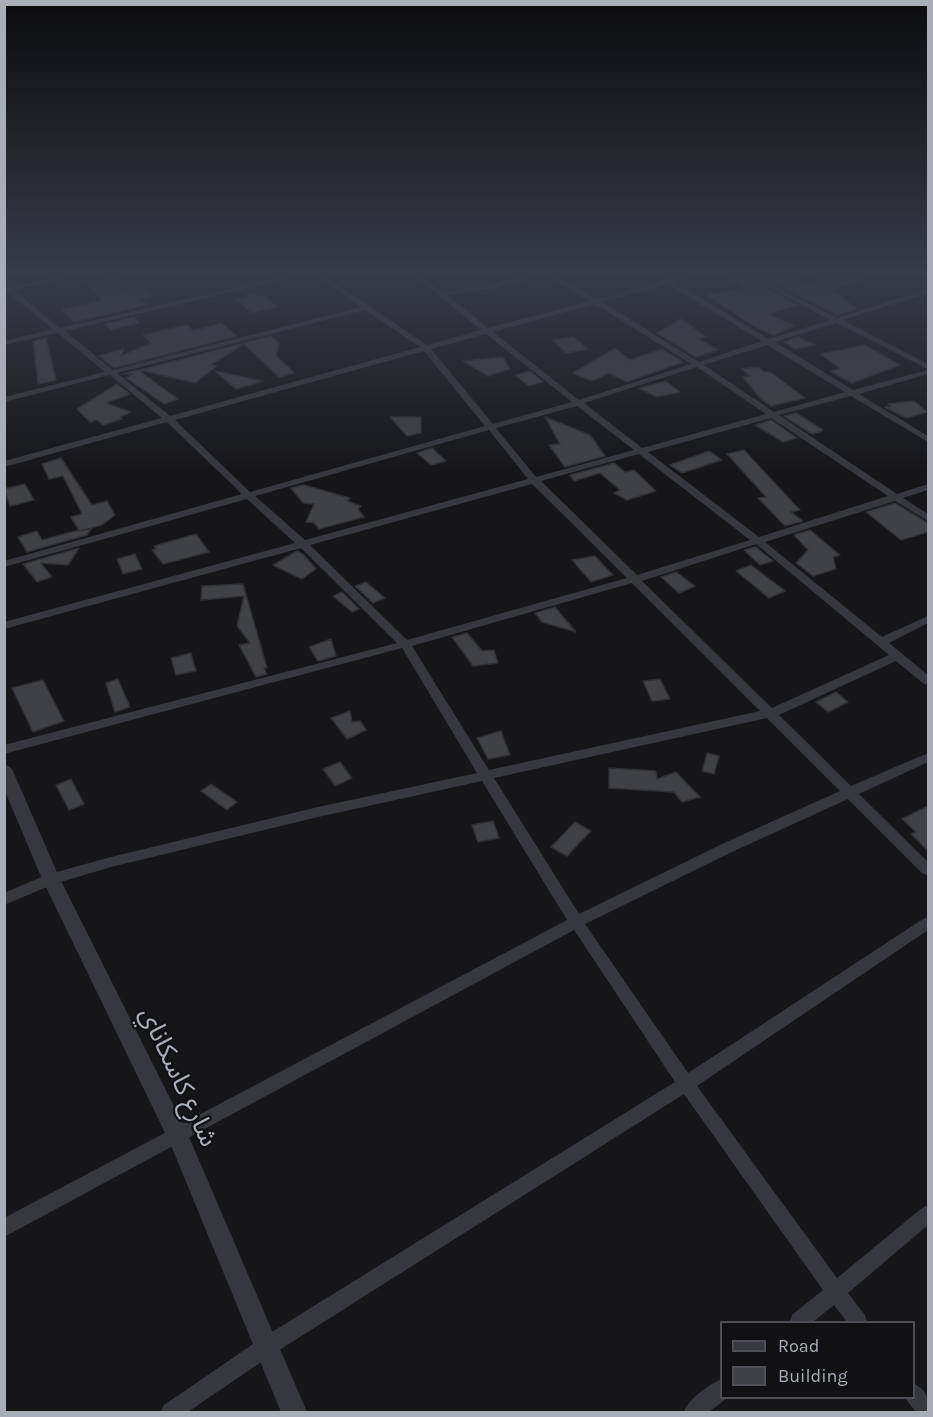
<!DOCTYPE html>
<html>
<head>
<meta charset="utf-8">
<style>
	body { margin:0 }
	#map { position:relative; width:933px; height:1417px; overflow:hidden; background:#161618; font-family:Karla,sans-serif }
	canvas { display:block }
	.frame { position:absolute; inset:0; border:6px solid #a8adb8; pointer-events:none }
	.legend { position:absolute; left:720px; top:1321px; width:195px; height:78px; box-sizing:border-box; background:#111113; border:2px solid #4d4f55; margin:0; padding:8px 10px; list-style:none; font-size:18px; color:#a8adb8 }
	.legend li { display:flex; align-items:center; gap:12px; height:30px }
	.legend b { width:30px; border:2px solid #4d4f55 }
</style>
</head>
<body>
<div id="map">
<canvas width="933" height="1417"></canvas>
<div class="frame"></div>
<ul class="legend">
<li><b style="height:8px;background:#37383d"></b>Road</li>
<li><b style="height:16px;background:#404145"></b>Building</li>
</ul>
</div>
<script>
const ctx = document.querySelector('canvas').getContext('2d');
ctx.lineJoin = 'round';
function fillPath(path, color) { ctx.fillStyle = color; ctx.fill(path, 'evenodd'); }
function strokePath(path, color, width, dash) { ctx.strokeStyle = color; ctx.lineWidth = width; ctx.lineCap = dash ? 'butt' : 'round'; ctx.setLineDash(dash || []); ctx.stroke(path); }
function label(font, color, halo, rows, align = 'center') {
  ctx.font = font + ' Karla,"Noto Sans Arabic",sans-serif'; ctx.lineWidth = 4.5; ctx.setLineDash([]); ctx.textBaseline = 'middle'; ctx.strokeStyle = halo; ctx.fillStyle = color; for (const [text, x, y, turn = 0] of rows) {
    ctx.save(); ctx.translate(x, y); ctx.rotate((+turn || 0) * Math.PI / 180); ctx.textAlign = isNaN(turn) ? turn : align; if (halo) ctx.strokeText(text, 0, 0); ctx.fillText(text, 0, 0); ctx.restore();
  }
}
const building = new Path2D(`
	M720,275H744L797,305L768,314L795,326L774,335L755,327L707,295L746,288Z
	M759,275H771L781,280L790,278L805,284L837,275L870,276L833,290L857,309L837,315Z
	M118,278L122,290L141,286L153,296L140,299L147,305L74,322L62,309L102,301L85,282Z
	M253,294L257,297L264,295L277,307L252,313L236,299Z
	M134,317L139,323L111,330L105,324Z
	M681,319L706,337L699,339L718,350L696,357L657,333Z
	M221,323L237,336L114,368L99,356L124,349L121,356L151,343L143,335L188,325L193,331Z
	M271,336L279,343L276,356L295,373L279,377L244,344L210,365L217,366L195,383L140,370Z
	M574,337L588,349L566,353L553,340Z
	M798,337L815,345L795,349L784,342Z
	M46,338L56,380L38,384L33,341Z
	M864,345L900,365L852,383L830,371L840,369L821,354Z
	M615,348L630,360L662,349L683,362L627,382L609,373L592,381L573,373Z
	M503,357L510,369L488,376L463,361Z
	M758,367L764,372H770L805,398L771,406L761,399L743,377L750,376L742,369Z
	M138,370L141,372L178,399L164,404L126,378L133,374H122Z
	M215,371L263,381L236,389Z
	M530,371L543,382L529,386L515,375Z
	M666,381L680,392L657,397L639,388Z
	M117,384L130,394L106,403L131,412L120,417L122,419L103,425L97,420L90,422L77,409Z
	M914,401L927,412L906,418L885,407L891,406L888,404Z
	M796,413L822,429V431L812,434L784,416Z
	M390,417H421V433L407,436Z
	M545,417L590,435L605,456L565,467L549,445L560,444Z
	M771,420L797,438L783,442L755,425Z
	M432,448L446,461L431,465L417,453Z
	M744,450L800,510L791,512L803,521L785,526L758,498L766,497L727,454Z
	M709,451L722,460L682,473L670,465Z
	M61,458L92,505L107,501L115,515L102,525L80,531L91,529L87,535L27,552L18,537L37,531L42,540L79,530L71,517L82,514L63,476L49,479L42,464Z
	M614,463L625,472L634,470L656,491L627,500L614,493L620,490L600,473L574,481L570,475Z
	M25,484L34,500L10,506L4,489Z
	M304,485L350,498L347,501L361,506L358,509L364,517L319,529L314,523L306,522L314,504L303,503L291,488Z
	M895,503L928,523V532L901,540L866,512Z
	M810,530L840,555L833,557L836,569L813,576L796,563L808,550L794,535Z
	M196,534L209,552L163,564L152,550L156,549L154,546Z
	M756,547L773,561L760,565L744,550Z
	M79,548L68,565L41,563L52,577L37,582L23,564Z
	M297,551L304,555L316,569L302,579L273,565Z
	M135,554L142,569L123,574L117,559Z
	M595,556L613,575L591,582L572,560Z
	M751,565L785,591L769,598L736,571Z
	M676,572L695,586L679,593L661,577Z
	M366,582L373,588L385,598L373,603L355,586Z
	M243,584L267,668H264L267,674L256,677L239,645L250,643L237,626L244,596L201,600L202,586Z
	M342,592L359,609L352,612L333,596Z
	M555,607L576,632L542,622L535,613Z
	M467,633L482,651L494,650L498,663L473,666L452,637Z
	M331,639L336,656L318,661L309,647Z
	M191,653L196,671L176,675L171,658Z
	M118,679L130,707L115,712L106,683Z
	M660,679L670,699L652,701L643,681Z
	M43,680L64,721L33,732L12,688Z
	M836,692L848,702L828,712L816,702Z
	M350,711L352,722L360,721L366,730L347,739L331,718Z
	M501,731L510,755L488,759L477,738Z
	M707,753L719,756L714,774L702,771Z
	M340,762L352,778L335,786L323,769Z
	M609,768L656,771L657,779L676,772L700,797L682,802L674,792L609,788Z
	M71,779L84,804L69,810L56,785Z
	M211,784L237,802L227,810L201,791Z
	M928,806V851L911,834L916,832L902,819Z
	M493,821L499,838L478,842L472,825Z
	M575,822L591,831L567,856L551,847Z`);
fillPath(building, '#404145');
strokePath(building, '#303034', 1.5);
fillPath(new Path2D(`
	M67,275H80L14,290L60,328L291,275H303L65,331L113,370L361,307L316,275H323L427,345L481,330L414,275H421L442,292L491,285L529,275H540L491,289L447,295L488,328L590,301L546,275H554L597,299L684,275H694L674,282L769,339L830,320L746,275H754L837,318L928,289V293L843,320L928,364V369L836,323L775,342L853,390L928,370V374L859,394L928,436V442L851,396L779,415L897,494L928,484V490L903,498L928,514V521L895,501L765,542L882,637L928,616V623L889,643L928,675V685L924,684L896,661L779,715L851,786L928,753V762L859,794L928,862V875L923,874L848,799L732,852L585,924L688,1073L923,919L928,917V930L697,1086L837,1278L922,1208L928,1205V1225L848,1293L865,1315L867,1322H847L834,1305L813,1322H790L792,1315L823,1290L684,1094L273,1354L188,1412H161L164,1405L259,1340L675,1082L574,930L4,1237V1218L567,920L482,781L318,817L111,867L54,884L4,905V893L46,875L111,857L318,807L477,773L402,648L4,754V745L397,643L301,548L4,629V622L295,543L247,499L4,567V561L242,494L167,422L4,467V461L162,418L110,375L4,402V397L105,372L58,333L4,345V341L53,329L7,292H4V284L9,287ZM667,284L762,341L699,362L602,302ZM595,304L691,364L579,400L493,332ZM365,310L420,347L170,416L117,373ZM486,334L572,402L493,424L431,349ZM767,345L845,392L774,412L704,365ZM424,351L485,426L250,492L175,420ZM697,367L766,414L642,448L584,403ZM577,406L634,450L536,477L496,428ZM771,418L888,496L759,537L648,452ZM489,430L528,479L305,540L255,496ZM639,454L750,540L637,575L541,481ZM532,484L627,578L407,640L310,545ZM756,544L889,655L772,708L642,581ZM632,583L760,711L489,770L412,646ZM767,718L840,791L722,844L579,914L494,778Z
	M722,1379V1398H727L709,1412H684C688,1399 708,1385 722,1379Z
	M914,1384C928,1390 928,1399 928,1412H916L905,1398H914Z`), '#37383d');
fillPath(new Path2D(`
	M4,763L12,769L60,879L186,1130L307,1412H281L170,1143L42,879L4,789Z`), '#37383d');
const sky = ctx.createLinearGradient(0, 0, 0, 473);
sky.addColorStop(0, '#0c0c0d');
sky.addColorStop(0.58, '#363c48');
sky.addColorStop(1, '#363c4800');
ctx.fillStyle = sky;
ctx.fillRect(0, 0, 933, 473);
label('26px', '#a8adb8', '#111113', [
	["شارع كاسكاناي",178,1077,65]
]);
</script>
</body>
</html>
